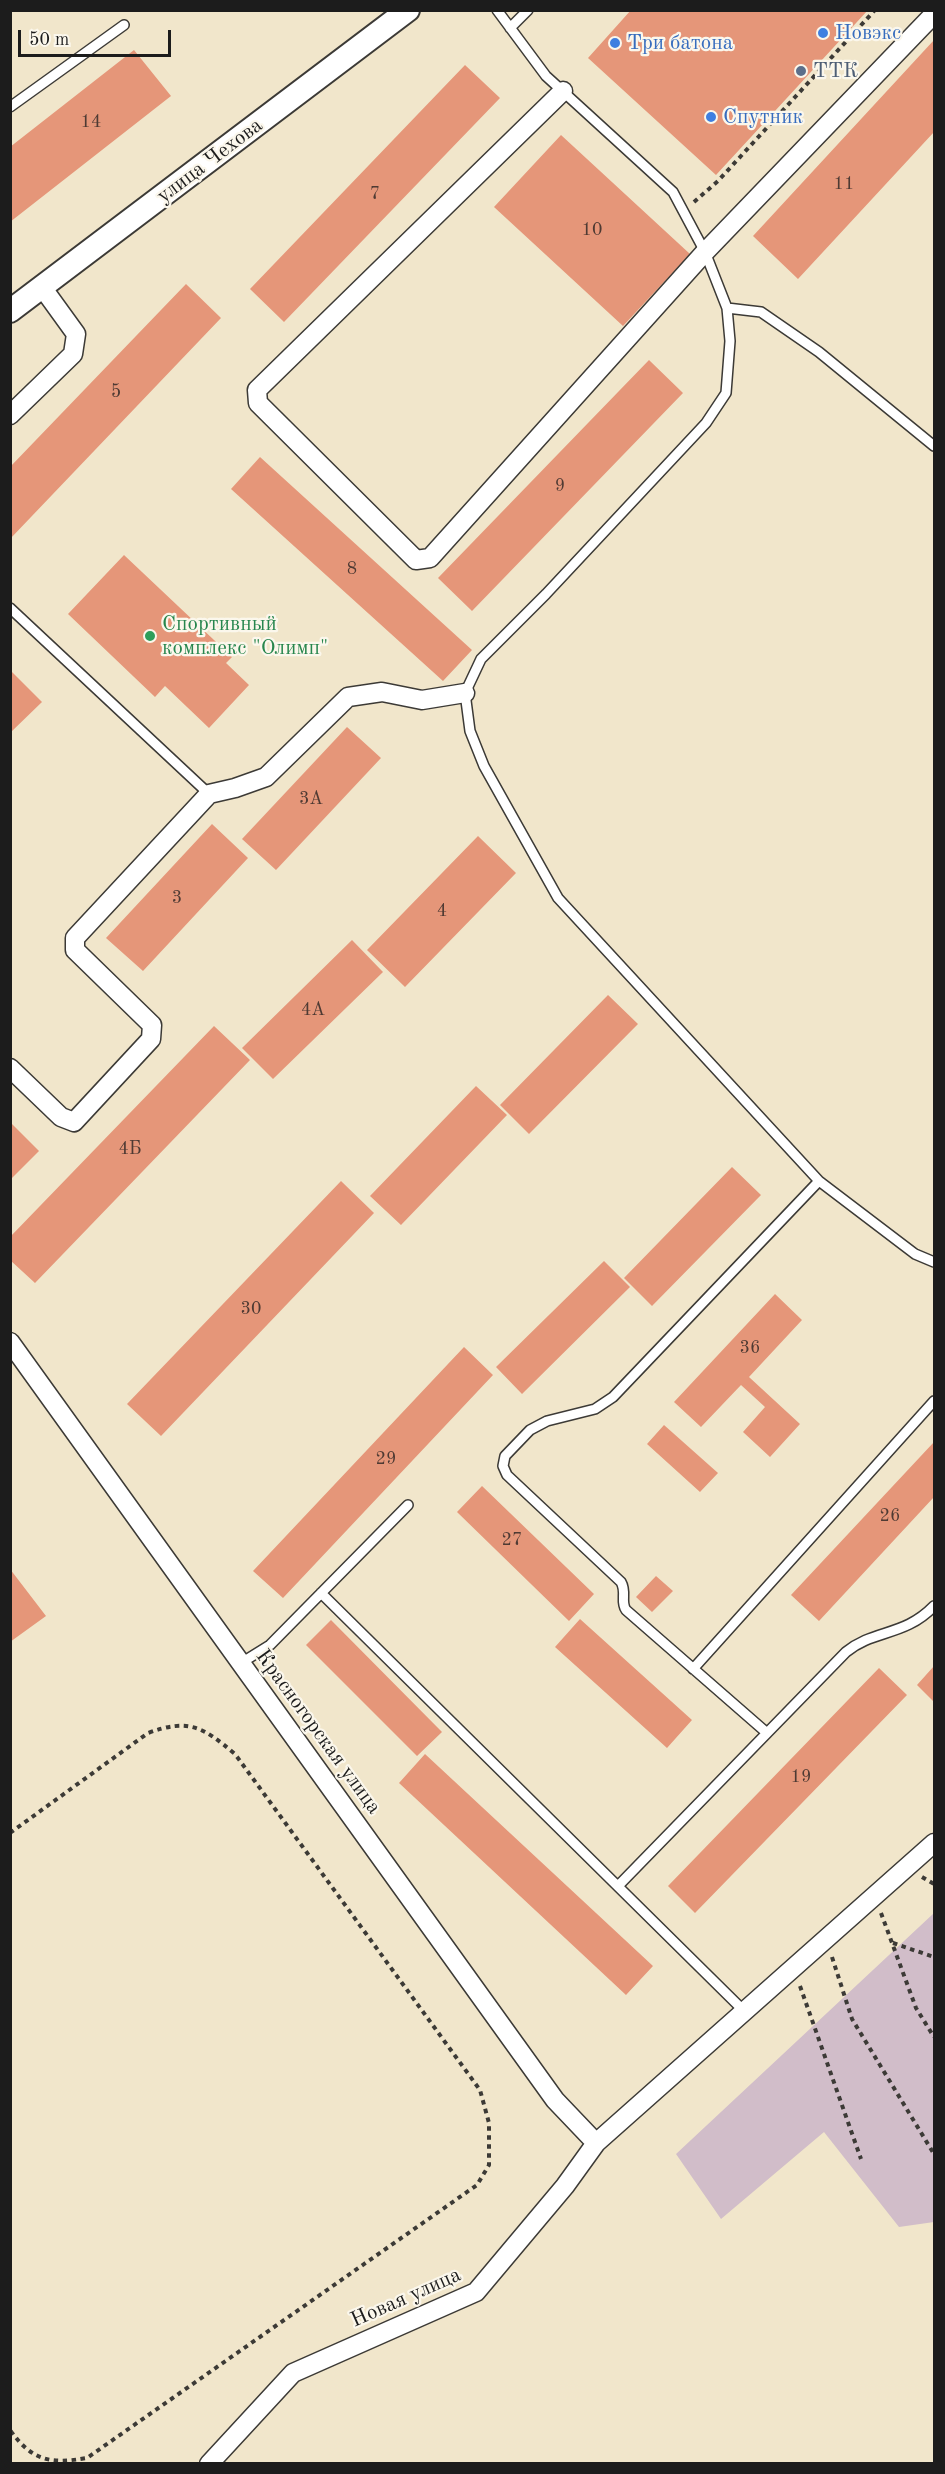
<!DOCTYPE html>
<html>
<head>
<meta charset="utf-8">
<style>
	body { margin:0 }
	#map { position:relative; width:945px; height:2474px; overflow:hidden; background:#f1e6cb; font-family:"Old Standard TT",serif }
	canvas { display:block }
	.frame { position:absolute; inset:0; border:12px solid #1c1c1c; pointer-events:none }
	.scale { position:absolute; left:18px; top:30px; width:153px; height:27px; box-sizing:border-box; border:3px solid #1c1c1c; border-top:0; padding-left:8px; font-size:18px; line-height:21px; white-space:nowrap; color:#1c1c1c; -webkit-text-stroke:4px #fbf7ec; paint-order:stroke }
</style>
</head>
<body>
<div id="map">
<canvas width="945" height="2474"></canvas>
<div class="frame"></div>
<div class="scale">50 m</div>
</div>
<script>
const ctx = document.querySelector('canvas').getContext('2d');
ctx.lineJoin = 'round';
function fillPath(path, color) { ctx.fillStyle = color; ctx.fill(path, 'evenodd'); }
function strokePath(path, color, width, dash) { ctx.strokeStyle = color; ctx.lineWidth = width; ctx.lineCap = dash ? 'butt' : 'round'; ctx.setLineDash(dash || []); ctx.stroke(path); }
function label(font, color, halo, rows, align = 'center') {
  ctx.font = font + ' "Old Standard TT",serif'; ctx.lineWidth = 4.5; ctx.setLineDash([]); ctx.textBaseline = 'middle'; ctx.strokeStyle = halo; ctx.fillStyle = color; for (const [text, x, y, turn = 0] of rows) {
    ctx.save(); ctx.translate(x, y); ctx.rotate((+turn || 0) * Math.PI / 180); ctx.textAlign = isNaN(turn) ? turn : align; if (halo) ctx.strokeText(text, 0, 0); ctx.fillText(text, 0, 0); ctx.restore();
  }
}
fillPath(new Path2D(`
	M934,1913V2222L899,2227L824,2132L721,2219L676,2154Z`), '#d1bdc9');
fillPath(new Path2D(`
	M631,10H868L716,175L588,58Z
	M934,40V132L798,279L753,236Z
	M134,50L171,96L10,222V147Z
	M465,65L500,98L284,322L250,289Z
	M561,135L690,254L623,326L494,207Z
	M186,284L221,318L10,539V467Z
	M649,360L683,393L472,611L438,578Z
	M260,457L472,650L443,681L231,489Z
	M124,555L232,657L226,663L249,685L209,728L165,686L155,697L68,614Z
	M10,670L42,702L10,733Z
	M347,727L381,758L276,870L242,839Z
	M212,824L248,858L143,971L106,938Z
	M478,836L516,873L405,987L367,950Z
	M352,940L383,972L273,1079L242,1048Z
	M608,995L638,1024L529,1134L500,1105Z
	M214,1026L250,1060L35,1283L10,1260V1237Z
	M476,1086L507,1115L401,1225L370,1196Z
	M10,1122L39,1151L12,1178L10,1176Z
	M732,1167L761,1195L652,1306L624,1278Z
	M341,1181L374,1213L161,1436L127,1404Z
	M604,1261L630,1287L522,1394L496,1367Z
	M775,1294L802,1320L749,1377L800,1424L770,1457L743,1432L765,1407L741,1385L701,1427L674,1402Z
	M464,1347L493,1375L283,1598L253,1571Z
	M664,1425L718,1473L700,1492L647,1444Z
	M934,1442V1497L819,1621L791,1595Z
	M482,1486L594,1594L569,1621L457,1512Z
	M10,1569L46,1616L10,1642Z
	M656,1576L673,1591L652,1612L636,1597Z
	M580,1619L692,1720L667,1748L555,1647Z
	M331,1620L442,1732L417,1756L306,1645Z
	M934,1666V1702L917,1685Z
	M879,1668L907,1695L695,1913L668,1886Z
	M425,1754L653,1966L626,1995L399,1783Z`), '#e59679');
const service = new Path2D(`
	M497,10L546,76L673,192L705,252L727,308L730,341L726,393L706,423L546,594L481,659L465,693L470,731L484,766L558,898L819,1181L915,1254L934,1262
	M510,28L528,10
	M10,107L124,25
	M727,308L761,312L819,352L934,446
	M10,608L209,794
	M321,1593L744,2011
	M241,1663L270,1645L408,1505
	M693,1669L934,1401
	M767,1733L626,1610C620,1602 627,1592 621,1582L507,1475L503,1466L505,1456L530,1430L547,1421L595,1409L613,1397L819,1181
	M618,1886L846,1652C874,1629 904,1637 934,1606`);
const minor = new Path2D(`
	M563,91L257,390L258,403L416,560L430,558L705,252L934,14
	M10,415L73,354L76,334L42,287
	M10,1068L61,1117L74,1122L151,1039L152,1025L75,950V938L209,794L235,788L266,777L348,697L382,692L422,700L465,693
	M10,1342L555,2100L596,2143
	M209,2464L293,2373L476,2292L565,2186L596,2143L934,1843`);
const tertiary = new Path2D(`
	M10,311L408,10`);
strokePath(service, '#3c3a36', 12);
strokePath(minor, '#3c3a36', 21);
strokePath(tertiary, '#3c3a36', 26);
strokePath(new Path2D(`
	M694,202L718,181L875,10
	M10,1833L148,1733C189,1718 203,1727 235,1754L480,2090L489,2123V2165L477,2185L87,2458C51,2464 33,2462 10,2430
	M922,1877L934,1884
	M881,1913L916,2008L934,2037
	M893,1943L934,1957
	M832,1957L852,2019L934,2154
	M800,1986L861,2159`), '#3c3a36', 4, [4.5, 4.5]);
strokePath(service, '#fff', 9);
strokePath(minor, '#fff', 18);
strokePath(tertiary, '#fff', 22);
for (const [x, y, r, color] of [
	[823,33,6,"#3f7fe0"],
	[615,43,6,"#3f7fe0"],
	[801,71,6,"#5c6f8a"],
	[711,117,6,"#3f7fe0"],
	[150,636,6,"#2e9e5b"]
]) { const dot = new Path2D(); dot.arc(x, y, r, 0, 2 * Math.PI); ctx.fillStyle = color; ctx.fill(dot); strokePath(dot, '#fbf7ec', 2); }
label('18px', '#4e3a33', null, [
	["14",91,122],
	["11",844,184],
	["7",375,194],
	["10",592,230],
	["5",116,392],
	["9",560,486],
	["8",352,569],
	["3А",311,799],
	["3",177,898],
	["4",442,911],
	["4А",313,1010],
	["4Б",130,1149],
	["30",251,1309],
	["36",750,1348],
	["29",386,1459],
	["26",890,1516],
	["27",512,1540],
	["19",801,1777]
]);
label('21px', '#366cbe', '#fbf7ec', [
	["Новэкс",835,33],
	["Три батона",627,43],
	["Спутник",723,117]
], 'left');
label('21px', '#4e5e75', '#fbf7ec', [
	["ТТК",813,71]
], 'left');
label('21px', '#1c1c1c', '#fbf7ec', [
	["улица Чехова",210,161,-37],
	["Красногорская улица",318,1732,54],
	["Новая улица",406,2298,-24]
]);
label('21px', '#27864d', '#fbf7ec', [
	["Спортивный",162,624],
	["комплекс \"Олимп\"",162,648]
], 'left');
</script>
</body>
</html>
